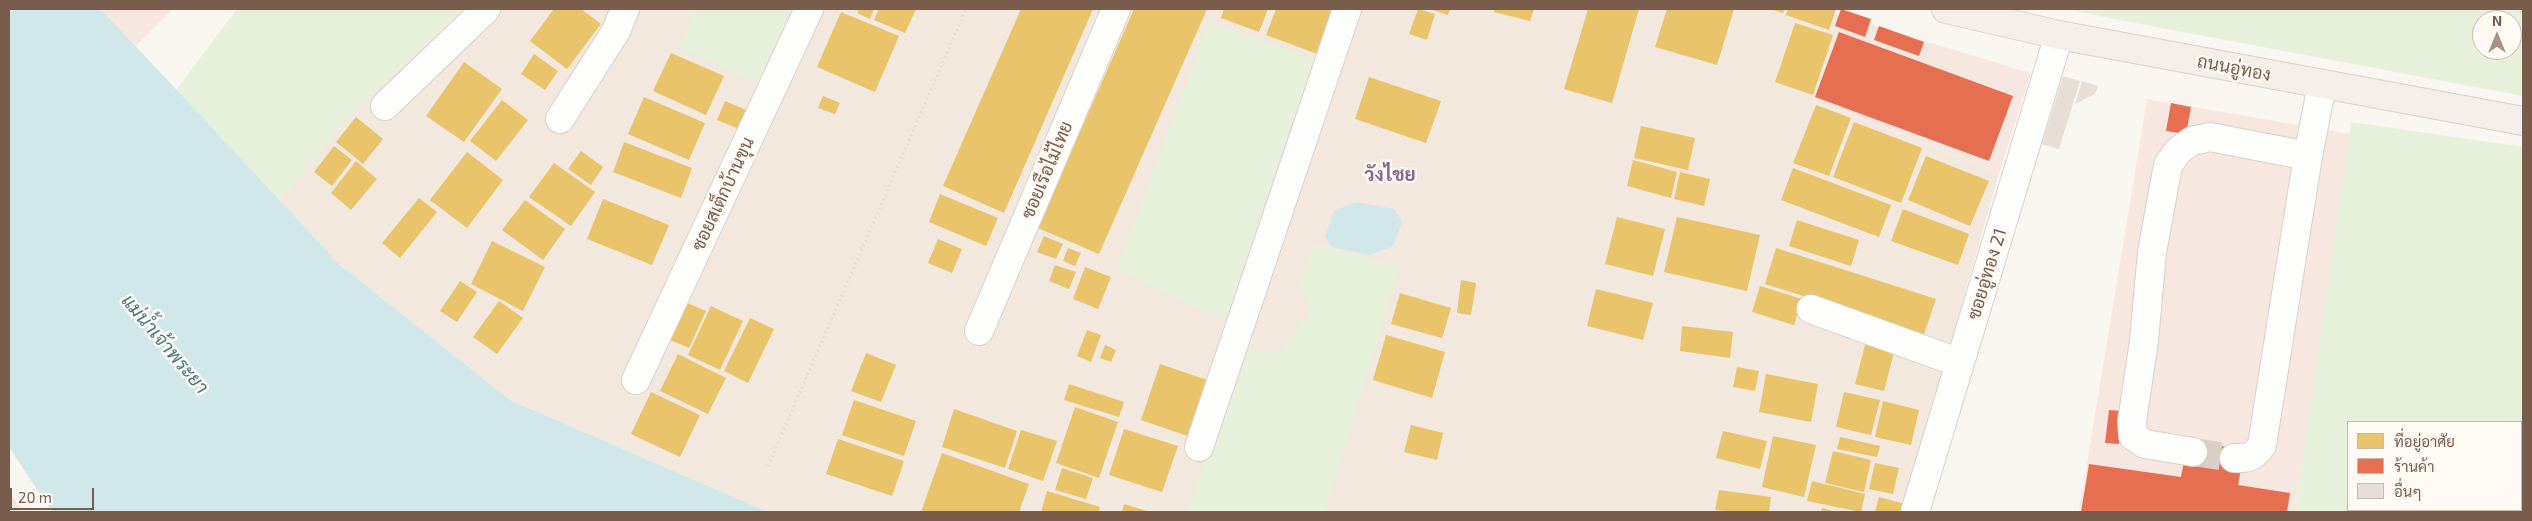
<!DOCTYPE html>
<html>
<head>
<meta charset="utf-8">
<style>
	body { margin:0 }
	#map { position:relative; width:2532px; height:521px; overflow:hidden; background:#f9f5f0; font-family:"Exo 2",Sarabun,sans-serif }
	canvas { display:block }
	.frame { position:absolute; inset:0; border:10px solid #7a5c4d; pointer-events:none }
	.legend { position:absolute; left:2347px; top:421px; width:175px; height:90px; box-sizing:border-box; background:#fffaf3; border:1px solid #cabbb1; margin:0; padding:6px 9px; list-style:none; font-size:15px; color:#7a5c4d }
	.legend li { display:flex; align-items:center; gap:10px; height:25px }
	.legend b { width:25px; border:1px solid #cabbb1 }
	.north { position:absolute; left:2472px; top:10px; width:50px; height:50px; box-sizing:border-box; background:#fffaf3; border:1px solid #cabbb1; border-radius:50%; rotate:0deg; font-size:14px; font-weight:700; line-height:20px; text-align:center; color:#7a5c4d }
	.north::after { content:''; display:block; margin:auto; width:18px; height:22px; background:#a69286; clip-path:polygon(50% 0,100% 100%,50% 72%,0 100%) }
	.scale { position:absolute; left:10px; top:488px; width:84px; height:22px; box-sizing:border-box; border:2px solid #7a5c4d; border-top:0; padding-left:6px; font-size:15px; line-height:18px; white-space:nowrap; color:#7a5c4d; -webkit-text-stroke:4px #fffaf3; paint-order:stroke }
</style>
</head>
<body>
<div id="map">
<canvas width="2532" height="521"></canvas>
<div class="frame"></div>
<ul class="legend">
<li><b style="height:14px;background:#e9c46a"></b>ที่อยู่อาศัย</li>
<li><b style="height:14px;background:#e76f51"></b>ร้านค้า</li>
<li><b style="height:14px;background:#e6ded7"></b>อื่นๆ</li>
</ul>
<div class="north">N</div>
<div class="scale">20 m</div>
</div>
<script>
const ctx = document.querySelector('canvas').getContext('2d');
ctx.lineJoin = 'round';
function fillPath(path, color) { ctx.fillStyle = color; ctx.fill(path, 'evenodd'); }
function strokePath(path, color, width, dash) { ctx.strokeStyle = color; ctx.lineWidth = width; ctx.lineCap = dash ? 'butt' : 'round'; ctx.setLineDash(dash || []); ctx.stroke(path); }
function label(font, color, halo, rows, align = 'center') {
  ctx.font = font + ' "Exo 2",Sarabun,sans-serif'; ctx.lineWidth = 5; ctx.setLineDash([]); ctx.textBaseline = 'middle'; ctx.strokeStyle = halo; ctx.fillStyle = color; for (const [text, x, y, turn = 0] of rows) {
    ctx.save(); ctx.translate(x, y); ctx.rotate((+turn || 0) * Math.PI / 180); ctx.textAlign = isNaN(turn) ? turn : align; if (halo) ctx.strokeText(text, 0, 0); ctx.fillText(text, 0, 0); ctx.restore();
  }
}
fillPath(new Path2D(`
	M464,9H1820L1842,16L1812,101L1999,173L1903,512H768L510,400L340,265L279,200L359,106Z
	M9,491L23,512H9Z`), '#f2e8de');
fillPath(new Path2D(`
	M101,9H173L136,46Z
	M1842,16L2031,73L1999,173L1812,101Z
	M2147,99L2350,134L2295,512H2079Z`), '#f6e8e1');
fillPath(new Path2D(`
	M237,9H464L359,106L279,200L176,90Z
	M697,9H805L768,90L678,47Z
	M2067,9H2523V96L2114,19ZM2482,20H2512V50H2482Z
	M1209,21L1323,62L1230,323L1116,269Z
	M2351,122L2523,147V512H2295ZM2521,422V510H2348V422Z
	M1314,244L1400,266L1325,512H1186L1249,350L1281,352L1311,309L1298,286Z`), '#e7f0db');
fillPath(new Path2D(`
	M9,9H101L340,265L510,400L768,512H52L9,447Z
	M1356,202L1394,209L1402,222L1393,246L1370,255L1331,247L1325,237L1334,211Z`), '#d0e8ea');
fillPath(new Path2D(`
	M554,9H581L601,24L567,69L530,41Z
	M859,9H874L870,19L857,13Z
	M879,9H916L905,33L874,20Z
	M1021,9H1093L1004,213L943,186Z
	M1134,9H1207L1099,254L1038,228Z
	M1224,9H1268L1259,32L1221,18Z
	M1276,9H1337L1320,55L1266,35Z
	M1418,9L1435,14L1427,40L1409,34Z
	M1430,9H1450L1448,15Z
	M1495,9H1534L1530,21L1494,12Z
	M1588,9H1639L1612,103L1564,89Z
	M1667,9H1734L1717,65L1655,47Z
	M1770,9H1785L1783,13Z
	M1788,9H1836L1829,30L1786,15Z
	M841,12L899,36L875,92L817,67Z
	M1795,23L1833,35L1813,95L1775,82Z
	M671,53L724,76L706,115L653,91Z
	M534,54L558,71L545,90L521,74Z
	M464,62L502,89L464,142L426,116Z
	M1369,77L1441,101L1426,143L1355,119Z
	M823,96L840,103L835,114L818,108Z
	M644,97L705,123L689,160L628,134Z
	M502,100L528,120L496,161L470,141Z
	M725,101L751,112L744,131L717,120Z
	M1816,105L1851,118L1829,176L1793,163Z
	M356,117L383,139L363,164L336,142Z
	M1854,122L1922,148L1901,203L1833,177Z
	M1641,126L1695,138L1688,170L1634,158Z
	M624,142L692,168L681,198L613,172Z
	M334,146L352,160L332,186L314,172Z
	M581,151L603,167L591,185L568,169Z
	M467,152L503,180L467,228L430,200Z
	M1926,156L1989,181L1970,226L1908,200Z
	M1633,160L1677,172L1671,198L1627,186Z
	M356,161L377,179L351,210L331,193Z
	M554,163L595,192L571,226L529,197Z
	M1793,168L1891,205L1879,237L1781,200Z
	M1680,172L1710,179L1704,206L1674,199Z
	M940,194L998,218L986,246L929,222Z
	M419,198L437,212L400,258L382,243Z
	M603,199L669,225L652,265L587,239Z
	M525,200L565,229L543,260L502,230Z
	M1903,209L1969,234L1958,265L1891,241Z
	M1617,217L1665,229L1653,276L1605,264Z
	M1677,217L1760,235L1747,291L1664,272Z
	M1797,220L1859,240L1851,266L1789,246Z
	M1044,236L1063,244L1056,259L1037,252Z
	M938,239L962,249L952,273L928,263Z
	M492,241L545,267L523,311L471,284Z
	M1068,248L1081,253L1075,266L1063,261Z
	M1776,248L1936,299L1924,334L1765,284Z
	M1055,265L1076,272L1069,289L1049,281Z
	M1085,267L1111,277L1098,309L1073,299Z
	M1461,280L1476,283L1471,315L1457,313Z
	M460,281L477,292L457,322L440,311Z
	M1760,286L1802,299L1794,325L1752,312Z
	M1596,289L1653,303L1643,340L1587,326Z
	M1400,293L1451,308L1442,338L1391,324Z
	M499,301L523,318L497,354L473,337Z
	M685,302L706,311L689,348L668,339Z
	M711,306L743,321L720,370L688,355Z
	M750,318L774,329L748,383L724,371Z
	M1682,326L1733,332L1730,358L1680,351Z
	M1087,330L1101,335L1091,362L1077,356Z
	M1386,335L1445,352L1432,398L1373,380Z
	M1105,345L1116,350L1111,362L1100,358Z
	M1865,345L1894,352L1884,391L1855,384Z
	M866,353L896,365L881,402L851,391Z
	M678,354L726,378L708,414L660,391Z
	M1160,364L1207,380L1188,436L1141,420Z
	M1737,367L1759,371L1755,391L1733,387Z
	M1766,374L1818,384L1811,422L1759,412Z
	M1069,384L1124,402L1119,417L1064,400Z
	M651,392L700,415L680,457L631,434Z
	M1844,392L1880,400L1871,435L1836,427Z
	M854,400L916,421L904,456L842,435Z
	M1883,401L1919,410L1911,445L1875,437Z
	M1075,407L1118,422L1099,478L1056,463Z
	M954,409L1017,431L1005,468L942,447Z
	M1411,425L1443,433L1437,460L1404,452Z
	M1124,429L1178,446L1162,492L1109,475Z
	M1021,430L1057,441L1043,481L1008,469Z
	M1723,431L1767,441L1760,469L1716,458Z
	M1773,436L1816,445L1804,497L1762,487Z
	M1840,437L1880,446L1877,457L1837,449Z
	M838,439L904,461L892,496L826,474Z
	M1833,451L1871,460L1864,492L1825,483Z
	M942,453L1029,484L1019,512H921Z
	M1875,463L1899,468L1893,494L1869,489Z
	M1062,468L1093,478L1086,499L1055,490Z
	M1812,481L1865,494L1861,512L1807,501Z
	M1719,490L1771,497L1769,512H1733L1715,510Z
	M1047,491L1100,507L1099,512H1041Z
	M1879,497L1905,504L1903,512H1875Z
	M1124,504L1150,512H1122Z
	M1822,508L1836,512H1821Z`), '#e9c46a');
fillPath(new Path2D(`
	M1841,9L1871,19L1865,37L1835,26Z
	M1879,26L1924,42L1919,56L1874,40Z
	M1839,32L2013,96L1989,161L1815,97Z
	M2171,103L2191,107L2186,134L2166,131Z
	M2109,410L2124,411L2119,444L2105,443Z
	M2194,442L2235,448L2241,469L2238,485L2290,493L2287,512H2081L2089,464L2181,477L2184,461Z`), '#e76f51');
fillPath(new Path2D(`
	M2063,76L2080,81L2059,149L2042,144Z
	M2082,81L2098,86L2095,94L2075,104Z`), '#e6ded7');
strokePath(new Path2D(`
	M2193,452L2234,458`), '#d9cfc7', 28, [28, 14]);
const minor = new Path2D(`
	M385,106L486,9
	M560,119L616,31L625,9
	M1811,309L1960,363
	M979,331L1116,9
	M636,380L809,9
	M1199,447L1347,9
	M2193,452L2145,444L2133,436L2132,421L2144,341L2152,252L2168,165L2178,151L2192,141L2210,137L2308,156
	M2234,458C2248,459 2254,457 2262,445L2308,156L2322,85
	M1915,512L2059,35`);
const major = new Path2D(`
	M1946,9L2059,35L2523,121`);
strokePath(minor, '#d7d1cb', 30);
strokePath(major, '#dad1cc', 30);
strokePath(new Path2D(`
	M768,466L966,9`), '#dcd5d0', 3, [1, 4]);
strokePath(minor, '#fefefd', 28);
strokePath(major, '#f3eee8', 28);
label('18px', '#7a5c4d', '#fffaf3', [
	["ถนนอู่ทอง",2234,68,11],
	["ซอยเรือไม้ไทย",1047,170,-67],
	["ซอยสเต็กบ้านขุน",723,194,-65],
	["ซอยอู่ทอง 21",1987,274,-73]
]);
label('bold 19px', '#846695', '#fffaf3', [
	["วังไชย",1390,175]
]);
label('italic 19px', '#437c86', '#fffaf3', [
	["แม่น้ำเจ้าพระยา",165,344,50]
]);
</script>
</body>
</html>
